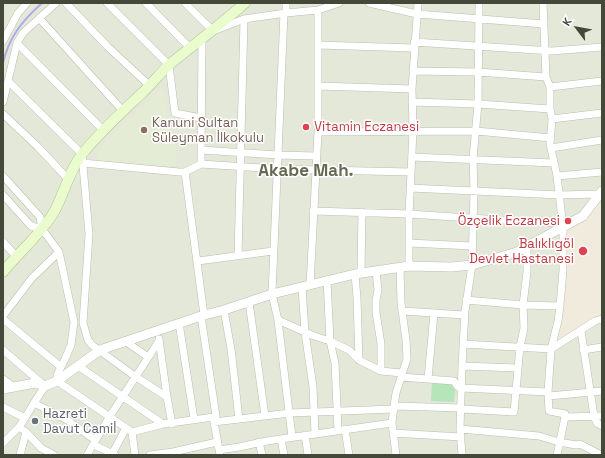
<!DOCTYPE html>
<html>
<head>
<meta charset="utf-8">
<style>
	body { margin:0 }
	#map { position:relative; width:605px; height:458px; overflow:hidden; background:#f1f4eb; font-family:"Space Grotesk",sans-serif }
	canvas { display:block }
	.frame { position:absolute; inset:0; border:4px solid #444839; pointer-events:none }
	.north { position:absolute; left:557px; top:8px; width:40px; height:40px; -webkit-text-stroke:3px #fff; paint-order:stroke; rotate:302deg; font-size:11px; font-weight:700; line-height:16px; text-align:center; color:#444839 }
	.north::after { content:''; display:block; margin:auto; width:14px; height:18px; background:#444839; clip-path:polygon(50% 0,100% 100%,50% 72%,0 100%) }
</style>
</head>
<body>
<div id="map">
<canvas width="605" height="458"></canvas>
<div class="frame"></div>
<div class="north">K</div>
</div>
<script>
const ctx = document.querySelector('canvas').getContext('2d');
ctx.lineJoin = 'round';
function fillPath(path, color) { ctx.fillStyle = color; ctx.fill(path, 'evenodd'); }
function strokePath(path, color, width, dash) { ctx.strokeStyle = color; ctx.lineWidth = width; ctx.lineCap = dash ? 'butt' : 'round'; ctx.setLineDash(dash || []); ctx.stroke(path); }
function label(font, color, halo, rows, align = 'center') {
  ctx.font = font + ' "Space Grotesk",sans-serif'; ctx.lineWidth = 3; ctx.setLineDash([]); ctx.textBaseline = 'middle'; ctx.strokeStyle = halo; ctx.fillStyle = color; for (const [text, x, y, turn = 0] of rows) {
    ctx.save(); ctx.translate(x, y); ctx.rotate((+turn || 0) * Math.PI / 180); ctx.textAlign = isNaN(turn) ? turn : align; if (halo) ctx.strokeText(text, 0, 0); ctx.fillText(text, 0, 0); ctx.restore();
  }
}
fillPath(new Path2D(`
	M3,3H602V455H3Z`), '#e3e8d9');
fillPath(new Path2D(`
	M162,88L176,150V165L136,168L100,164L96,156L109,136Z`), '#e5ecd6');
fillPath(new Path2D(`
	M602,197V318L555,345L564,228Z`), '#f0ebdc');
fillPath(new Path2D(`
	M432,382L456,384L454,402L431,401Z`), '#b7e5ba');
strokePath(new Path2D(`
	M3,63C9,37 22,21 42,3`), '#adaceb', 2);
const minor = new Path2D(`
	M66,3L108,47L150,86
	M107,3L169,65L175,113L201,118
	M146,3L190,48
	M185,3L213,31L244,19L286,13L318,10L339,3
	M369,3L417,14L544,24
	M543,3L546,77L550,87V109L552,119L550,144L557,176L563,227V270L560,306L558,321L551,349L548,392L549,411L565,414V417
	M284,13L272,294L278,320L292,437
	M286,13V3
	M39,18L123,111
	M3,41L18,13L27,3
	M414,42L552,51L602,47
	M17,43L103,130
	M318,45L414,48
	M413,71L478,72L546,77
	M8,81L82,154L89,234L83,323L88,340L92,345L136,377L167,397
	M318,86L412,89
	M550,87L602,81
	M3,102L17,43L23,33L56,3
	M412,102L478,104L550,109
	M3,114L38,147L68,179
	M552,119L602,113
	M318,132L476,131L551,138
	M551,148L602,140
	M201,150L278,155L316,156
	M412,157L554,163
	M83,163L179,172H185L201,164L278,169L411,172
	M201,164L202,38
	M185,172L204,315
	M3,176L40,217L42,229L59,252L74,322L71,345L65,359L57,375V381L132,432L163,424L214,417
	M557,176L602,172
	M410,188L560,195L600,194
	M3,195L31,226L42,229
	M313,211L409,214L516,221L561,223
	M3,242L16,256
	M409,243L472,246
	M238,256L244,19
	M198,261L273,251
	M409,266V214L413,131L412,89L418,3
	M376,271L378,290L376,300V312L381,344V371
	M361,273L362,212
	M355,274L357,298L359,360
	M327,280L330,341L335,363L338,430
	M310,285L318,132V10
	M302,287L305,332L313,387L315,433
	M466,300L523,305L560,306
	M249,302L265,416
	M224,310L231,349L239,419
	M403,311L464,315
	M3,316L32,278L59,252
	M201,316L216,416L214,417V422L220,455
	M3,319L61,367
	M278,320L314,336L330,341L349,350L359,360L381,371L402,373
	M179,323L194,419
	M581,331L594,416L597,423L602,426
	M159,339L167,397L172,424
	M125,341L148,357
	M463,344L551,349L595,321L602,319
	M3,350L45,386L34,403L67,420L95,440L94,445L115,455
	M583,350L602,347
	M78,366L163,424
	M462,366L518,368
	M401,377L454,381L457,386L461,388L548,392
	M3,379L14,387
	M428,379L434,313
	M549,396L602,391
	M394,406L461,408
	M3,407L25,418L19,427L26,432
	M462,409L514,412L520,347L524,328L523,305L527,272V248
	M25,418L34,403
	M214,422L290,413L394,409
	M345,429L349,455
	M460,429L539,436L559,442L576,445L580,444L601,455
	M132,432L135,455
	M393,433L461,437
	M305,435L308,455
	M281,439L284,455
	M259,442L262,455
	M3,443L19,427
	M219,450L239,447L267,441L392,423
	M112,454L126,428
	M20,455L26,432L41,448L54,455
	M87,455L110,416L159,341
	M150,455L173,452L217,442
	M396,455L392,423L394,406L396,393L407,359L406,340L401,303L400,268
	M462,455L460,429L462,366L465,311L472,265L474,191L473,158L478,104L479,3
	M557,455L565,417L602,416`);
const tertiary = new Path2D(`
	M3,389L35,383L45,386L57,381L100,350L201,316L224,310L272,294L355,274L409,266L451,267L472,265L517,252L583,216L602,191`);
const secondary = new Path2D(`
	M3,272C19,252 41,234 54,212C65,192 69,170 83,153C101,131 121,113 141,94C151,85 160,73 170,64C195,44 221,24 245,3`);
strokePath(minor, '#babfae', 8);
strokePath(tertiary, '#babfae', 10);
strokePath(secondary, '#b4c495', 11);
strokePath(minor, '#fff', 7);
strokePath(tertiary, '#fff', 9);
strokePath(secondary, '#eafbce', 10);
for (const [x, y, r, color] of [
	[306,127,4,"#e0444e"],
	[144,130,4,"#8d6e63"],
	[568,221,4,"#e0444e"],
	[583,251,5,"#e0444e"],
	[35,421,4,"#6b7280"]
]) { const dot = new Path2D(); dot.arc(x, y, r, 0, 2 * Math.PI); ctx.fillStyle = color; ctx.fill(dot); strokePath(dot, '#fff', 1.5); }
label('13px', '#785e54', '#fff', [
	["Kanuni Sultan",152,123],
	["Süleyman İlkokulu",152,138]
], 'left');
label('13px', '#be3a42', '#fff', [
	["Vitamin Eczanesi",314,127,"left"],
	["Özçelik Eczanesi",560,221],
	["Balıklıgöl",574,244],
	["Devlet Hastanesi",574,259]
], 'right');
label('13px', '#5b616d', '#fff', [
	["Hazreti",43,414],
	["Davut Camiİ",43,429]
], 'left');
label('bold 17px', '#656a51', '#fff', [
	["Akabe Mah.",306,171]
]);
</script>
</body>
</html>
